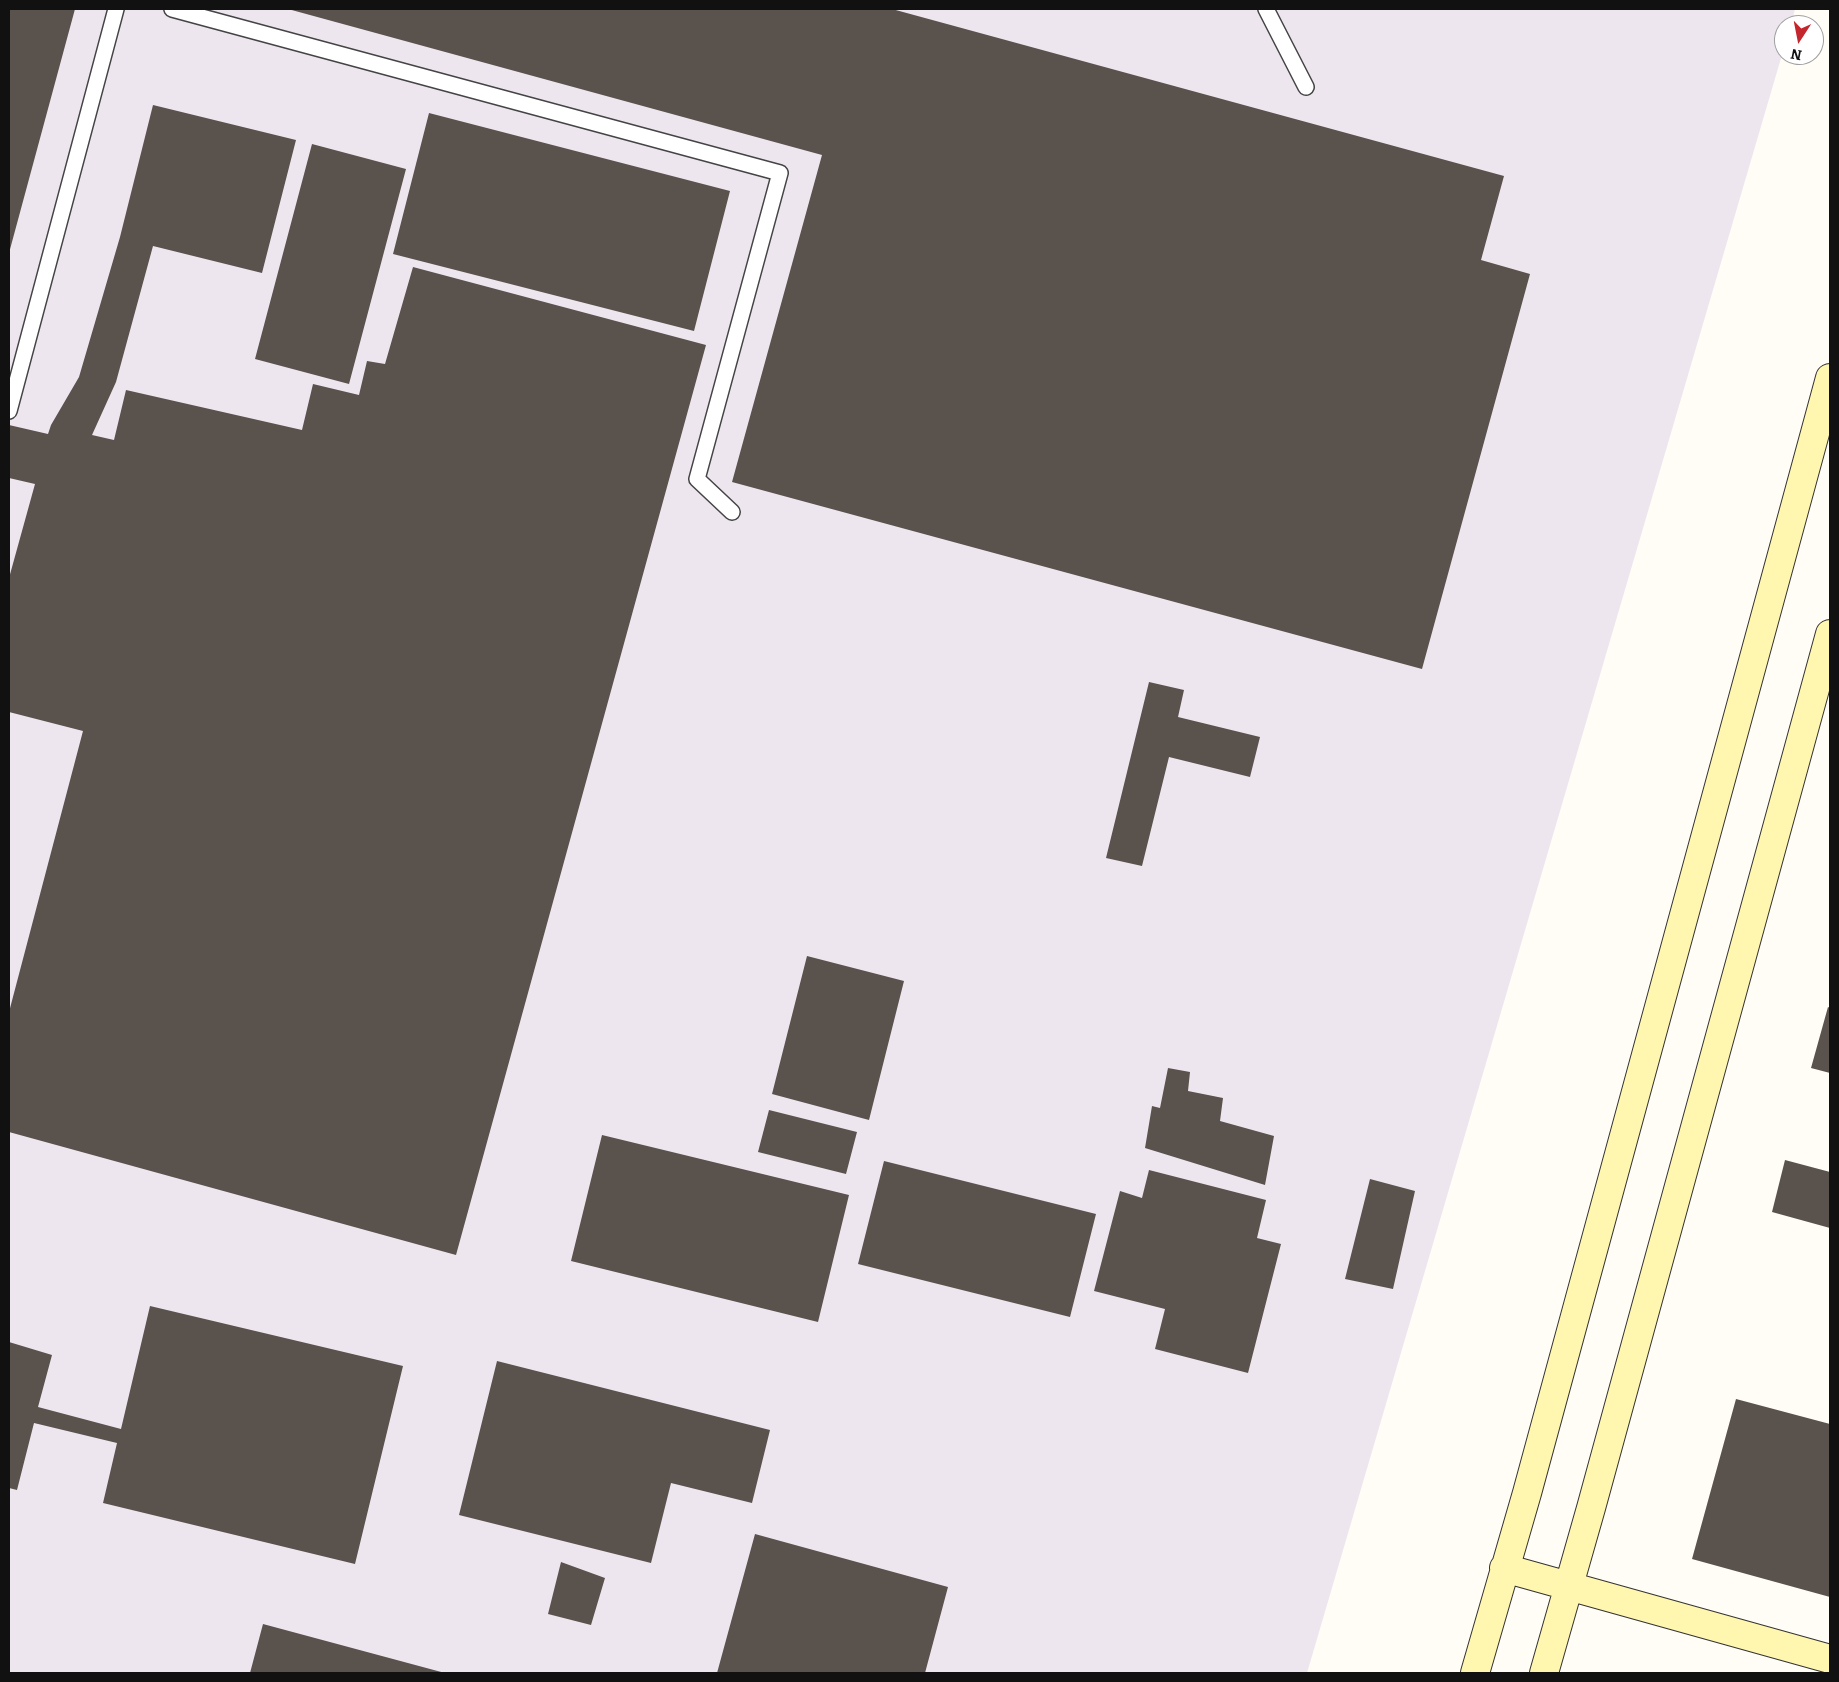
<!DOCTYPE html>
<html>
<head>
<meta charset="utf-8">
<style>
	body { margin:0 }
	#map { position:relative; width:1839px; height:1682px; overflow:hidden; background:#fffdf5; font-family:Bitter,serif }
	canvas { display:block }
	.frame { position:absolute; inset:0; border:10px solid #111; pointer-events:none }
	.north { position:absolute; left:1774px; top:15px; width:50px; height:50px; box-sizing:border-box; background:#fff; border:1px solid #a0a0a0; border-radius:50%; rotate:191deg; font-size:14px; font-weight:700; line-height:20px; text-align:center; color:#111 }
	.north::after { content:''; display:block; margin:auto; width:18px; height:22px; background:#c4262e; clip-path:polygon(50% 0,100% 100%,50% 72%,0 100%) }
</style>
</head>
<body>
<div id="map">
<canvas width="1839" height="1682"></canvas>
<div class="frame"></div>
<div class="north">N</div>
</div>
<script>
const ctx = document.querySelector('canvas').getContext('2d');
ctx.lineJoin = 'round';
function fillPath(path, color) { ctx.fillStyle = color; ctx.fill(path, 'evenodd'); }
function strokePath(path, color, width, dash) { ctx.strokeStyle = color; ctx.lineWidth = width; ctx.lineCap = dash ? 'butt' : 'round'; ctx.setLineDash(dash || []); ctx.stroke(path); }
fillPath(new Path2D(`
	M9,9H1795L1791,25H1784V48L1307,1673H9Z`), '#eee6ef');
fillPath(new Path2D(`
	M9,9H75L9,253Z
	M288,9H892L1504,176L1481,260L1530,274L1422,669L732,482L822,155Z
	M153,105L296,140L262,273L153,246L116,382L92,435L114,440L126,390L302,430L313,384L359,395L367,361L385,364L413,267L706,345L456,1255L9,1132V1012L83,731L9,712V578L35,484L9,478V425L48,434L51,425L79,377L120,237Z
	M429,113L730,191L694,331L393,254Z
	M312,144L406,169L349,384L255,359Z
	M1149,682L1184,690L1178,717L1260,737L1250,777L1169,757L1142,866L1106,858Z
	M807,956L904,981L869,1120L772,1094Z
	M1828,1007L1830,1008V1073L1811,1068Z
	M1168,1068L1190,1072L1188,1091L1223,1098L1220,1121L1274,1136L1265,1185L1145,1148L1152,1106L1160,1108Z
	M769,1110L857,1132L846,1174L758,1152Z
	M602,1135L849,1195L818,1322L571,1261Z
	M1785,1160L1830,1172V1228L1772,1212Z
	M884,1161L1096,1214L1070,1317L858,1264Z
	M1149,1170L1266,1200L1257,1238L1281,1244L1248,1373L1155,1349L1165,1309L1094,1291L1120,1191L1142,1198Z
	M1370,1179L1415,1191L1393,1289L1345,1279Z
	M150,1306L403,1366L355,1564L103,1503L117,1443L34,1423L17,1490L9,1488V1342L52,1355L38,1407L121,1429Z
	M497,1361L770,1430L752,1503L671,1483L651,1563L459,1515Z
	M1736,1399L1830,1424V1597L1692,1559Z
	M755,1534L948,1587L925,1673H717Z
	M561,1562L605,1578L591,1625L548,1614Z
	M263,1624L445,1673H250Z`), '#5a524d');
const lane = new Path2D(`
	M172,9L780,173L697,479L732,512
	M1266,9L1306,87
	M9,411L116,9`);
const secondary = new Path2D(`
	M1504,1568L1830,1659
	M1475,1673L1527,1493L1830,378
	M1544,1673L1591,1508L1830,634`);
strokePath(lane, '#444', 18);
strokePath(secondary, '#333', 30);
strokePath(lane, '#fff', 15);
strokePath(secondary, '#fff6b0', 28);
</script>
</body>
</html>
